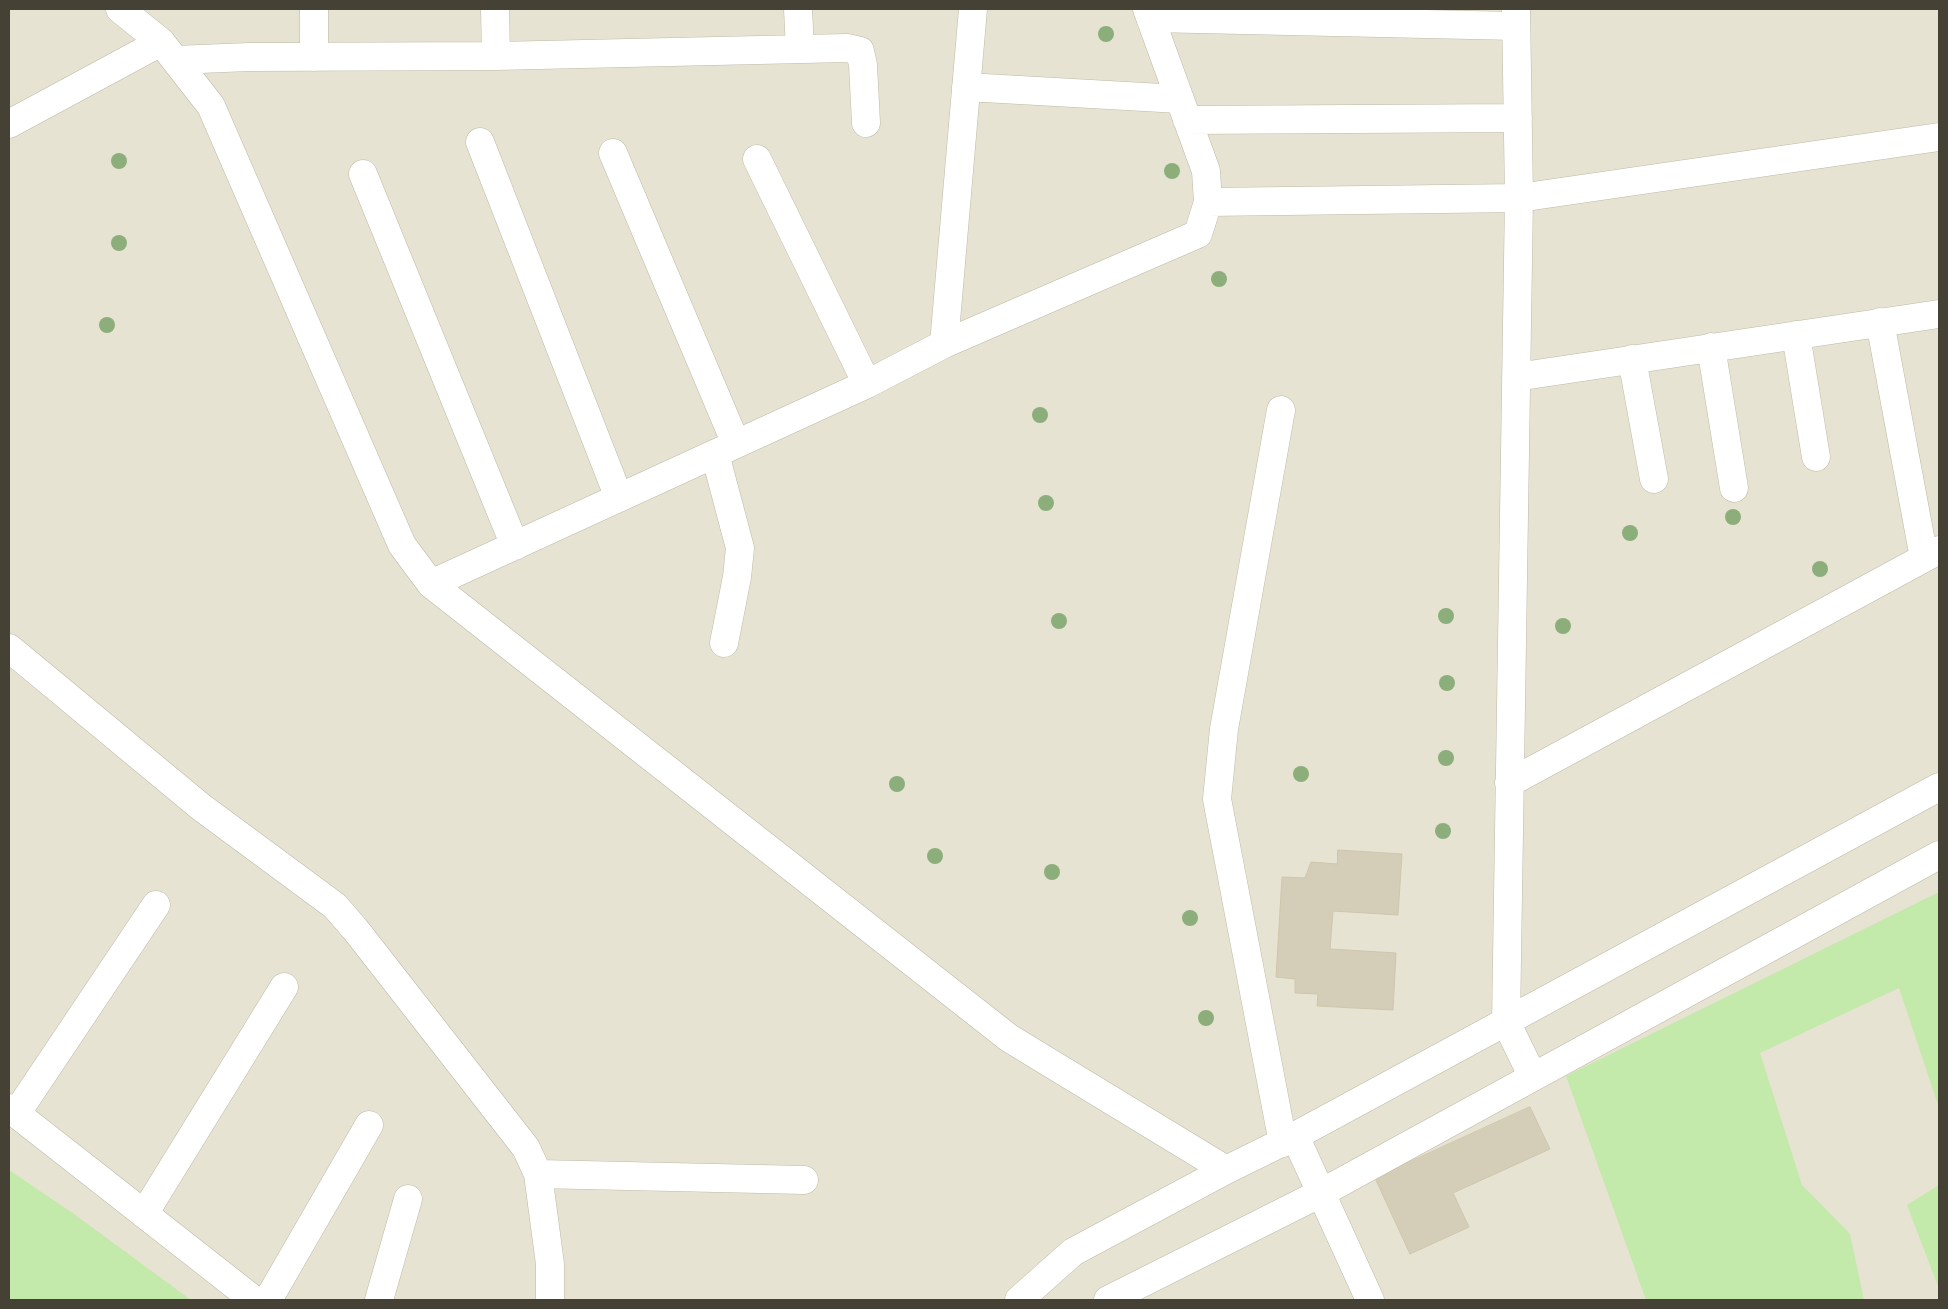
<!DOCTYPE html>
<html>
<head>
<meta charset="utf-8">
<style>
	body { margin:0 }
	#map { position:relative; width:1948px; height:1309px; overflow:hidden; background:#f3f0e4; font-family:"Exo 2",sans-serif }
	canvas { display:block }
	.frame { position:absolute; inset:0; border:10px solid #454134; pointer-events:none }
</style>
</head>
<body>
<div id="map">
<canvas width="1948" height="1309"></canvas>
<div class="frame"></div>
</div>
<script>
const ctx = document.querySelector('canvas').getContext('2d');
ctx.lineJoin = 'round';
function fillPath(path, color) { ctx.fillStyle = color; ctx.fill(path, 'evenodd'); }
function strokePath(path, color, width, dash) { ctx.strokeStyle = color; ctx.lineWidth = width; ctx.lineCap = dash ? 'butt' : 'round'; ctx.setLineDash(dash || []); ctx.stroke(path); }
fillPath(new Path2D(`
	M9,9H1939V1300H9Z`), '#e7e3d2');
fillPath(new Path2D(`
	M1939,892V1108L1899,988L1760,1053L1802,1185L1850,1234L1864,1300H1646L1566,1076Z
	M9,1170L74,1214L191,1300H9Z
	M1939,1185V1289L1907,1205Z`), '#c3e9ab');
const building = new Path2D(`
	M1338,850L1402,854L1398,915L1333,911L1330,949L1396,953L1393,1010L1317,1006L1318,994L1295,993V979L1276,977L1282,877L1305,878L1311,862L1337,864Z
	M1530,1107L1550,1149L1453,1193L1469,1227L1410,1254L1375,1178Z`);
fillPath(building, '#d4ceb9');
strokePath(building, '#cfc7ac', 1);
const minor = new Path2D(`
	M120,9L161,42L211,106L402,545L431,584L1009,1038L1226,1170
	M314,9V57
	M495,9L496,56
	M798,9L800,49
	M1516,9L1519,198L1506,1022L1533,1077
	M1151,18L1516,26
	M175,60L249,57L496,56L847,48L860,51L863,65L866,123
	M966,87L1180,99
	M1187,120L1518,118
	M9,124L161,42
	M480,142L619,498
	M613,153L736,444
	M757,159L867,384
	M363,174L515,546
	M1208,202L1519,198L1939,137
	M1880,322L1924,558
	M1796,335L1816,457
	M944,344L973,9
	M1711,347L1734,488
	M1632,359L1654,479
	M1516,377L1939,314
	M1281,410L1224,729L1217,799L1283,1143
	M715,454L740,548L737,577L724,643
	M431,584L867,384L944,344L1198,234L1208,202L1206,171L1147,9
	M9,648L201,807L335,906L355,929L526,1148L538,1174L550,1264V1300
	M1509,783L1939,550
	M9,1108L254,1300
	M16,1114L156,905
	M1295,1136L1370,1300
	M538,1174L804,1180
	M144,1214L284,987
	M268,1300L369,1125
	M379,1300L408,1199
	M1019,1300L1073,1252L1226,1170L1295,1136L1939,787
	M1108,1300L1321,1193L1939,855`);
strokePath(minor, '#bebaa6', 29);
strokePath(minor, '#fff', 28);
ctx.fillStyle = '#8cae7b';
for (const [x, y] of [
	[1106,34],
	[119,161],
	[1172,171],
	[119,243],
	[1219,279],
	[107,325],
	[1040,415],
	[1046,503],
	[1733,517],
	[1630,533],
	[1820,569],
	[1446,616],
	[1059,621],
	[1563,626],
	[1447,683],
	[1446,758],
	[1301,774],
	[897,784],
	[1443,831],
	[935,856],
	[1052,872],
	[1190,918],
	[1206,1018]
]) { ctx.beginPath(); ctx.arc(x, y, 8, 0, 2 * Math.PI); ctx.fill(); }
</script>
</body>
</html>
